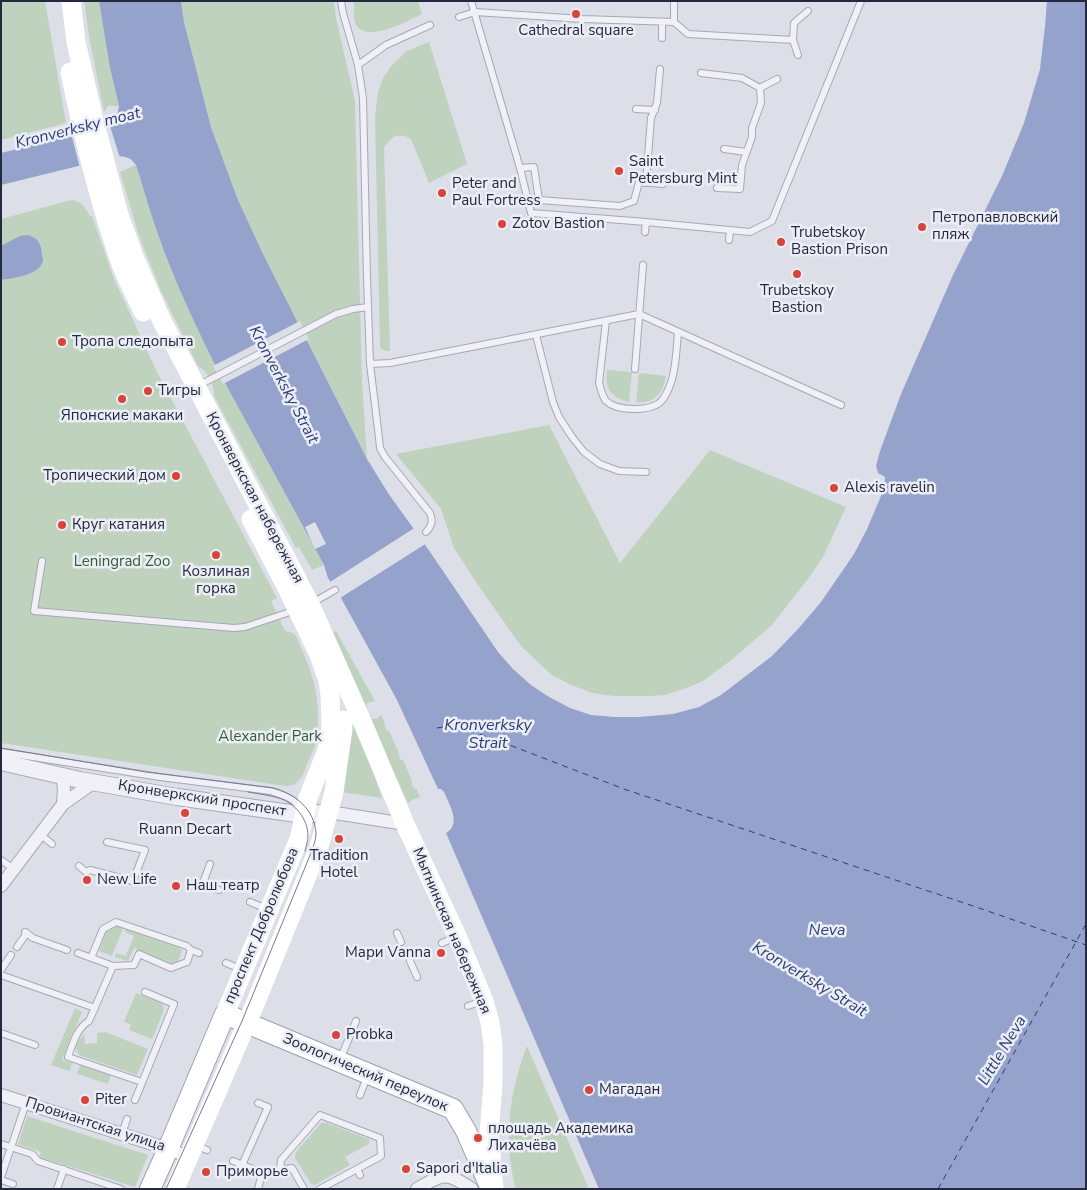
<!DOCTYPE html>
<html>
<head>
<meta charset="utf-8">
<style>
	body { margin:0 }
	#map { position:relative; width:1087px; height:1190px; overflow:hidden; background:#dddfe8; font-family:"Nunito Sans",sans-serif }
	canvas { display:block }
	.frame { position:absolute; inset:0; border:2px solid #25293f; pointer-events:none }
</style>
</head>
<body>
<div id="map">
<canvas width="1087" height="1190"></canvas>
<div class="frame"></div>
</div>
<script>
const ctx = document.querySelector('canvas').getContext('2d');
ctx.lineJoin = 'round';
function fillPath(path, color) { ctx.fillStyle = color; ctx.fill(path, 'evenodd'); }
function strokePath(path, color, width, dash) { ctx.strokeStyle = color; ctx.lineWidth = width; ctx.lineCap = dash ? 'butt' : 'round'; ctx.setLineDash(dash || []); ctx.stroke(path); }
function label(font, color, halo, rows, align = 'center') {
  ctx.font = font + ' "Nunito Sans",sans-serif'; ctx.lineWidth = 5; ctx.setLineDash([]); ctx.textBaseline = 'middle'; ctx.strokeStyle = halo; ctx.fillStyle = color; for (const [text, x, y, turn = 0] of rows) {
    ctx.save(); ctx.translate(x, y); ctx.rotate((+turn || 0) * Math.PI / 180); ctx.textAlign = isNaN(turn) ? turn : align; if (halo) ctx.strokeText(text, 0, 0); ctx.fillText(text, 0, 0); ctx.restore();
  }
}
fillPath(new Path2D(`
	M1,1H45L66,123L1,140Z
	M84,1H99L110,68L119,106H108L104,112L89,36Z
	M181,1H334L336,18L355,101L362,381L367,459L263,254L238,200L211,127L184,22Z
	M354,1H418L422,14C409,20 367,44 356,25C353,19 354,8 354,1Z
	M429,42L467,164L429,183L411,139C399,132 391,136 384,148L390,351C385,351 383,351 380,347L375,117L378,92L383,78L392,65L407,51Z
	M136,165C142,183 147,202 153,220C169,268 190,314 212,359L324,565L312,570L299,547L296,548L214,396C215,385 207,371 198,366L161,291L139,236L120,172Z
	M71,200C81,201 85,207 90,216H92L114,279L157,372L277,598L271,601L285,631L293,633L296,636C310,668 319,687 318,724C317,730 317,737 316,743C314,750 310,757 307,764C303,776 299,786 285,786L1,743V219Z
	M607,370L632,372L629,402C610,397 605,389 607,370Z
	M639,373L666,376C663,394 654,404 636,402Z
	M549,425L620,563L710,450L846,507L823,557L808,579L771,626L730,661L703,681L689,687L665,695L650,696H614L592,693L569,684L552,675L542,666L521,646L478,585L454,548L441,509L396,454Z
	M336,631L375,701L367,703L366,705L372,719H376L381,715L385,723L384,724L387,731H389L399,753L398,754L401,760H403L412,781L411,782L414,789L416,788L420,797L416,799L415,798L408,803L331,634Z
	M353,718H356L382,798L341,792Z
	M116,926L123,928L112,956L99,951L106,932Z
	M126,929L178,947L182,950L178,962L173,964L134,948L128,961L115,957L116,953L126,956L134,936L125,932Z
	M136,993L161,1003L163,1006L164,1010L152,1039L129,1030L131,1024L124,1022Z
	M75,1008L82,1012L62,1060L72,1063L70,1071L51,1065Z
	M105,1032L148,1049L137,1075L81,1056C72,1049 77,1042 84,1034L85,1044L97,1043V1033Z
	M527,1046L589,1189H516C503,1142 509,1091 527,1046Z
	M80,1065L111,1075L108,1084L77,1074Z
	M27,1116L148,1155L135,1187L39,1157L41,1152L18,1144Z
	M321,1123H327L369,1139V1144L345,1157L350,1165L315,1185L311,1184L295,1158L296,1152Z`), '#bed2bd');
fillPath(new Path2D(`
	M99,1H181L184,22L211,127L238,200L263,254L367,459L388,493L426,546L498,652L513,669L531,685L549,697L570,708L591,715L615,717H639L673,714L699,707L721,695L772,656L798,629L821,602L854,554L867,529L884,489L885,477L878,473L876,466L880,451L901,394L953,275L1002,176L1024,123L1040,69L1045,26L1047,1H1086V1189H599L446,833C462,824 449,804 444,792L441,789H438L397,700L341,598L328,578L324,565L212,359C190,314 169,268 153,220C147,202 142,183 136,165C131,158 127,157 119,156L1,185V153L110,126L117,116L119,106L110,68Z
	M28,235C36,238 39,240 41,248C41,252 43,257 43,260C41,275 13,278 1,280V246L20,236Z`), '#95a2cb');
fillPath(new Path2D(`
	M109,123L120,158L80,168L71,133Z
	M300,321L309,339L223,384L213,366Z
	M315,522L326,544L315,549L305,527Z
	M416,527L427,543L340,598L330,582Z`), '#dddfe8');
strokePath(new Path2D(`
	M437,728L449,726L468,730L499,741L624,789L976,907L1086,945
	M938,1189L1086,924`), '#2d3c76', 1, [6, 5]);
const service = new Path2D(`
	M341,1L343,13L358,65L363,98L367,278L370,364L379,438L380,448L385,457L430,513C433,521 432,526 426,532
	M471,1L520,168L531,213L646,222L750,232L772,221L861,1
	M674,1V22
	M459,17L475,12L583,19L674,22L688,34L793,40
	M662,38V22
	M798,55L793,40L794,23L808,11
	M358,65L386,45L430,25
	M701,73L742,78L760,88
	M636,109L655,110
	M724,149L746,152
	M635,160H648
	M520,168L534,167L539,200L620,206L634,201L639,182L663,184
	M646,183L651,118L657,103L660,69
	M717,188L740,189L742,165L752,137V128L761,103L760,88L777,79
	M645,232L646,222
	M729,240L730,230
	M606,321L599,383C601,389 602,396 606,401C618,412 654,412 663,399C676,381 676,354 678,332
	M536,335L553,402L559,417L572,437L584,452L600,464L619,471L646,472
	M370,364L390,363L639,314L841,405
	M635,369L643,265
	M184,393L336,314L353,309L368,307
	M42,561L34,611L234,628L245,627L296,610
	M312,603L335,590
	M1,752L160,777L271,791C283,795 294,798 301,809
	M40,834L52,844
	M1,860L14,869
	M210,864L203,883L219,890
	M79,866L86,872L90,870L133,881L145,850L107,842
	M250,902L267,909
	M25,932L33,938L67,950
	M397,933L401,942
	M442,943L456,937
	M17,947L27,933
	M78,953L113,966L134,965L139,954L171,968L187,962L191,950
	M91,958L103,929L116,922L187,946L191,950L199,953
	M410,961L417,977
	M226,963L243,970
	M113,966L89,1021C77,1028 73,1043 68,1057L142,1082
	M1,970L11,955
	M1,975L95,1008
	M468,1006L483,1001
	M1,1033L35,1045
	M340,1060L356,1021
	M360,1095L367,1077
	M135,1100L174,1004L145,992
	M122,1134L127,1119
	M1,1144L32,1154L38,1161L121,1189
	M195,1145L207,1150
	M233,1161L262,1173L258,1189
	M242,1165L268,1107L258,1103
	M280,1170L281,1160L320,1115L380,1138L381,1156L357,1169
	M262,1173L292,1168L304,1189
	M1,1177L26,1103
	M1,1180L13,1184
	M57,1189L64,1169
	M320,1189L357,1169L360,1175`);
const minor = new Path2D(`
	M62,775L64,789L63,804
	M329,812L405,824
	M1,886L63,804L94,782
	M1,1095L168,1149L189,1157
	M417,1189C444,1173 446,1172 472,1189`);
const tertiary = new Path2D(`
	M1,762L80,780L177,797L304,815L329,812`);
const primary = new Path2D(`
	M150,1189L168,1149L225,1014L453,1109L466,1131L491,1189`);
strokePath(service, '#a6a8b5', 8);
strokePath(minor, '#a6a8b5', 14);
strokePath(tertiary, '#a6a8b5', 18);
strokePath(primary, '#9ba0b4', 22);
strokePath(service, '#f0f0f6', 6);
strokePath(minor, '#f0f0f6', 12);
strokePath(tertiary, '#f0f0f6', 16);
strokePath(new Path2D(`
	M71,1L76,42L93,116L119,215L135,259L162,321L310,604L359,714L405,824L457,936L484,1001L490,1022L493,1045V1084L489,1133L494,1189
	M70,72C83,136 99,202 121,264C127,280 136,296 143,312
	M225,1014L299,839L308,798L327,750L331,727L330,695L328,681L319,655L286,586L251,519
	M175,1189L255,1004L319,847L334,792L343,729V720`), '#fff', 19);
strokePath(primary, '#fff', 20);
strokePath(new Path2D(`
	M1,748L146,772L273,788C294,793 315,809 316,834C316,840 313,847 311,853L242,1021L166,1189
	M248,792C259,794 269,795 279,798C295,803 308,819 308,836C308,841 306,846 305,851`), '#757993', 1);
for (const [x, y, r, color] of [
	[576,14,5,"#d74538"],
	[619,171,5,"#d74538"],
	[442,193,5,"#d74538"],
	[502,224,5,"#d74538"],
	[922,227,5,"#d74538"],
	[781,242,5,"#d74538"],
	[797,274,5,"#d74538"],
	[62,342,5,"#d74538"],
	[148,391,5,"#d74538"],
	[122,399,5,"#d74538"],
	[176,476,5,"#d74538"],
	[834,488,5,"#d74538"],
	[62,525,5,"#d74538"],
	[216,555,5,"#d74538"],
	[185,813,5,"#d74538"],
	[339,839,5,"#d74538"],
	[87,880,5,"#d74538"],
	[176,886,5,"#d74538"],
	[441,953,5,"#d74538"],
	[336,1035,5,"#d74538"],
	[589,1090,5,"#d74538"],
	[85,1100,5,"#d74538"],
	[478,1138,5,"#d74538"],
	[406,1169,5,"#d74538"],
	[206,1172,5,"#d74538"]
]) { const dot = new Path2D(); dot.arc(x, y, r, 0, 2 * Math.PI); ctx.fillStyle = color; ctx.fill(dot); strokePath(dot, '#eceef6', 2); }
label('15px', '#25293f', '#eceef6', [
	["Cathedral square",576,31,"center"],
	["Saint",629,162],
	["Petersburg Mint",629,179],
	["Peter and",452,184],
	["Paul Fortress",452,201],
	["Петропавловский",932,218],
	["пляж",932,235],
	["Zotov Bastion",512,224],
	["Trubetskoy",791,233],
	["Bastion Prison",791,250],
	["Trubetskoy",797,291,"center"],
	["Bastion",797,308,"center"],
	["Тропа следопыта",72,342],
	["Тигры",158,391],
	["Японские макаки",122,416,"center"],
	["Тропический дом",166,476,"right"],
	["Alexis ravelin",844,488],
	["Круг катания",72,525],
	["Козлиная",216,572,"center"],
	["горка",216,589,"center"],
	["Ruann Decart",185,830,"center"],
	["Tradition",339,856,"center"],
	["Hotel",339,873,"center"],
	["New Life",97,880],
	["Наш театр",186,886],
	["Мари Vаnnа",431,953,"right"],
	["Probka",346,1035],
	["Магадан",599,1090],
	["Piter",95,1100],
	["площадь Академика",488,1129],
	["Лихачёва",488,1146],
	["Sapori d'Italia",416,1169],
	["Приморье",216,1172]
], 'left');
label('15px', '#25293f', '#eceef6', [
	["Кронверкская набережная",254,498,62],
	["Кронверкский проспект",202,799,9],
	["проспект Добролюбова",262,926,-67],
	["Мытнинская набережная",451,931,67],
	["Зоологический переулок",365,1073,23],
	["Провиантская улица",95,1125,18]
]);
label('15px', '#325c33', '#eceef6', [
	["Leningrad Zoo",122,562],
	["Alexander Park",270,737]
]);
label('italic 16px', '#2d3c76', '#eceef6', [
	["Kronverksky moat",78,129,-14],
	["Kronverksky Strait",283,385,62],
	["Kronverksky",488,726],
	["Strait",488,744],
	["Neva",827,931],
	["Kronverksky Strait",809,980,31],
	["Little Neva",1003,1051,-59]
]);
</script>
</body>
</html>
